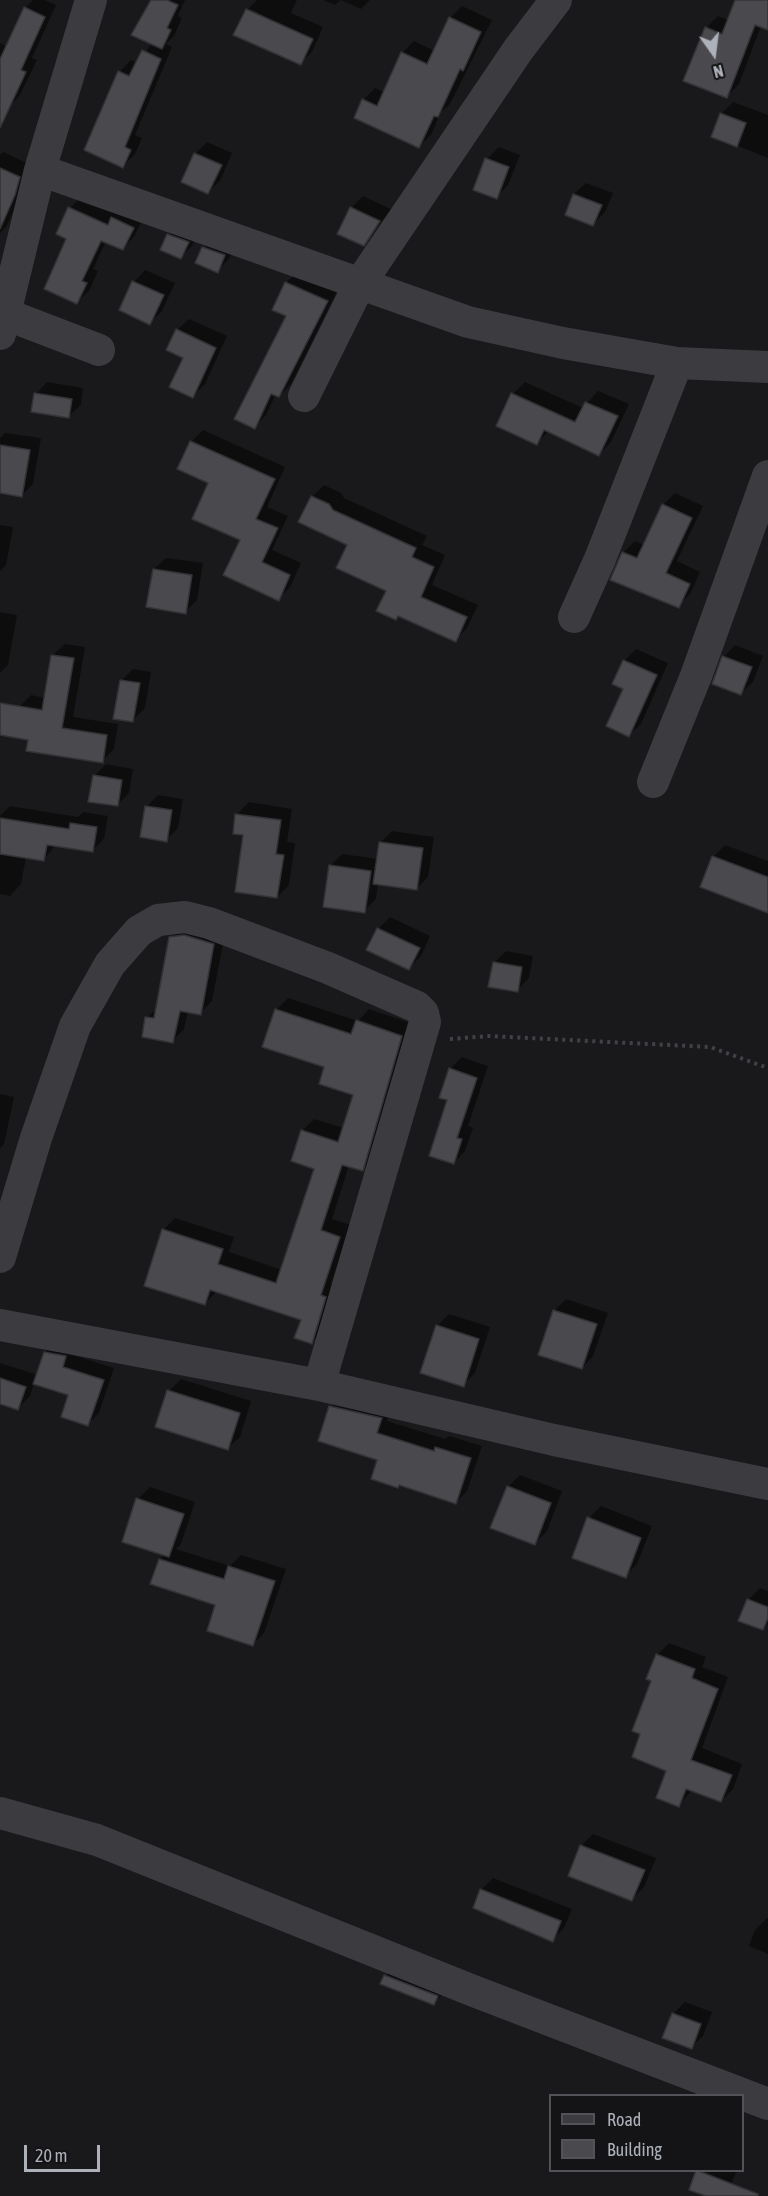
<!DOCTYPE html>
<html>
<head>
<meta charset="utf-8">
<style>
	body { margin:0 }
	#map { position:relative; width:768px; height:2196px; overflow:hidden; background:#19191b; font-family:"Asap Condensed",sans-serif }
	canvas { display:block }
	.legend { position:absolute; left:549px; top:2094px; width:195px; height:78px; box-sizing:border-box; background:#141416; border:2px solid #515358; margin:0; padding:8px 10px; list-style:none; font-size:18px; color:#adb1ba }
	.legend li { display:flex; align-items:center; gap:12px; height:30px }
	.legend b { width:30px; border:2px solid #515358 }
	.north { position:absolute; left:684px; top:24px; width:60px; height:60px; -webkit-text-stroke:4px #141416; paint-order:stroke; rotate:166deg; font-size:16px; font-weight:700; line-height:24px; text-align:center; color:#adb1ba }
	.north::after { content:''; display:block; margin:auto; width:21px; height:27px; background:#adb1ba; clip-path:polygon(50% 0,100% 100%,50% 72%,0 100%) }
	.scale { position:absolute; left:24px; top:2145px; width:76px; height:27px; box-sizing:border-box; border:3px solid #adb1ba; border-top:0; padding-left:8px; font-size:18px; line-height:21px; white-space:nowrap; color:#adb1ba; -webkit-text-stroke:4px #141416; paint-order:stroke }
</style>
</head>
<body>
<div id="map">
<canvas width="768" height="2196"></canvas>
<ul class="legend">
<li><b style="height:8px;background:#3b3b40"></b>Road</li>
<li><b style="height:16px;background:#49494e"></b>Building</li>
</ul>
<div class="north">N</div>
<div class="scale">20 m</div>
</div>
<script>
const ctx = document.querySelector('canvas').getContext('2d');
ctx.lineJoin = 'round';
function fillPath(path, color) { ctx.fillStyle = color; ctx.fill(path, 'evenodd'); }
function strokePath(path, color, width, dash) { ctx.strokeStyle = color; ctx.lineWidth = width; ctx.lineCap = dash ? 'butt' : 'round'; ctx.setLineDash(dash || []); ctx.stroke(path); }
fillPath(new Path2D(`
	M33,0H45L56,5L32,58L37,60L20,95L9,107L0,103V43L7,47L25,8Z
	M153,0H185L178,16L182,18L174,36L166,44L172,47L135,135L142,138L135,154L123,166L119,72L131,60L138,63L152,43Z
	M257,0H297L291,13L323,27L312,52L300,63L247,10ZM250,9L260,14L259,16L250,13Z
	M323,0H341L335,5Z
	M341,0H370L361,9Z
	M736,0H768V26H761L739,84L727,96L706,28L718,16L728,20Z
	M462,6L492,20L450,104L441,112L431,135L419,146L363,100L375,88L384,92L402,53L414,41L435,51L450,18Z
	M733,102L768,115V158L713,136L721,114Z
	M207,142L232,153L220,181L208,192L183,181L196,153Z
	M499,147L520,155L508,185L496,197L487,159Z
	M3,152L31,165L27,182L6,227L0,233V155Z
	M586,183L613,193L605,212L593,224L574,194Z
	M82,196L144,216L134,237L123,248L106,241L93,269L98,271L89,291L77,302L68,238L70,208Z
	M363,196L391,209L364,244L351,208Z
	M180,223L199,230L192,246L180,257L169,235Z
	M216,236L236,243L229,259L217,271L204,248Z
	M145,270L175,283L162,311L150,323L134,282Z
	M298,271L338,289L291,384L279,396L276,394L266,415L255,427L288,316L286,283Z
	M189,319L227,336L205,384L193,396L177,330Z
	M47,382L83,388L81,405L69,416L36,394Z
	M525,382L583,408L598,391L629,404L611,442L599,454L549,431L537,443L498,425L513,394Z
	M203,430L285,467L267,507L288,516L272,550L301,563L290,587L278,599L242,539L191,442Z
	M5,433L41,438L33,484L22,495L0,492V438Z
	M324,485L341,493L344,498L427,536L422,545L445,555L432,585L478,605L467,628L455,640L388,590L312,497Z
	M675,493L703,506L677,561L700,572L690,594L678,606L612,580L623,553L635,541L645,545L663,505Z
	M0,525L13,527L6,565L0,571Z
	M166,558L203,563L197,600L185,612L154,569Z
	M0,612L17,615L8,665L0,673Z
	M65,644L85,647L73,717L118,724L114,749L102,761L19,707L31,695L45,698L53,655Z
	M735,645L763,656L753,682L741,693L724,657Z
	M636,649L668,663L641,724L629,735L624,661Z
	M133,669L151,672L145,708L133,720L121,681Z
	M106,764L133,769L129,793L117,805L94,776Z
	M158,795L183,799L178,828L166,840L146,807Z
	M249,802L292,809L287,842L295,843L289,885L277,897L237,814Z
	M10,806L78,817L83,812L108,816L104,839L92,851L56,845L43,860L26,857L21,884L10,896L0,894V816Z
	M392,831L434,837L428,877L416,889L378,883L376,899L364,911L330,866L342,854L378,859L380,843Z
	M725,845L768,861V906L713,857Z
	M390,917L430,936L421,956L409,968L378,929Z
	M183,926L225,933L212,1001L200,1013L188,1011L184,1029L173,1041L147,1018L158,1007L171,938Z
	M506,951L533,956L529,978L517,990L494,963Z
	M288,998L358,1021L369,1009L413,1024L374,1158L362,1170L349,1165L332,1219L351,1225L331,1283L337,1285L324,1330L312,1342L302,1319L216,1292L204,1304L163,1230L175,1218L234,1237L229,1252L282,1270L316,1168L302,1131L314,1119L344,1128L355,1094L276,1010Z
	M462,1057L488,1066L468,1126L473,1128L465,1151L454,1163L449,1099L450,1069Z
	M0,1094L14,1097L4,1144L0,1149Z
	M566,1299L608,1313L593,1356L582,1368L554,1311Z
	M449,1314L490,1327L475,1373L463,1385L437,1326Z
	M57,1340L77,1344L73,1355L114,1368L99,1413L88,1424L70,1394L34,1383L30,1396L18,1408L1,1402L0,1405V1363L38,1375L45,1352Z
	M181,1379L251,1401L240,1437L228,1448L169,1391Z
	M343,1395L392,1406L387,1421L445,1439L449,1436L482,1446L467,1491L455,1503L400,1484L398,1486L379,1459L331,1407Z
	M520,1475L562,1491L547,1531L535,1543L508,1487Z
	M150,1487L195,1502L181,1544L176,1549L230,1566L241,1555L286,1569L264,1633L253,1644L217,1604L160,1559L165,1554L138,1499Z
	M601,1506L652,1526L637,1564L625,1576L574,1557L589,1518Z
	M760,1588L768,1591V1624L763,1629L748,1600Z
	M669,1643L706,1657L702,1667L728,1677L702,1748L742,1764L733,1789L721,1801L692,1790L679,1805L668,1770L642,1734L657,1655Z
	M593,1834L656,1858L644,1887L632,1899L581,1846Z
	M493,1878L572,1909L564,1928L552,1940L481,1890Z
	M767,1918H768V1954L749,1946L755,1930Z
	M398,1964L446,1991L434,2003L382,1984L386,1976Z
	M685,2002L712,2012L703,2036L691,2047L673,2014Z
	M737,2170L730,2187L721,2196H710L697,2171Z`), '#0007');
const building = new Path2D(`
	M151,0H167L178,5L167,28L171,30L162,49L131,35Z
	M735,0H768V30L755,25L727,98L683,81L705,27L722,34Z
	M24,7L45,17L21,70L26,72L0,128V59Z
	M246,9L313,39L301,65L233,35Z
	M449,17L481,32L463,71L460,69L438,117L434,116L419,148L354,118L362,99L377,106L401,52L427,64Z
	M142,50L161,59L125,147L131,150L123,168L84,150L118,71L129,76Z
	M720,113L746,123L737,147L711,137Z
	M194,153L222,165L208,194L181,182Z
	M485,158L509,167L497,199L473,190Z
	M0,168L20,177L15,195L0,229Z
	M573,194L602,205L593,226L565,215Z
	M68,207L108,225L111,217L134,228L123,250L101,241L82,281L87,283L77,304L44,289L66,239L56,234Z
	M350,207L380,221L364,246L337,234Z
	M167,234L189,242L181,259L160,250Z
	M202,247L225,255L218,273L195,263Z
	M132,281L164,295L150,325L119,310Z
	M285,282L328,301L279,397L271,394L255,429L234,419L286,316L272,310Z
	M176,329L216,348L193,398L169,387L183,358L166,350Z
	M34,393L72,399L69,418L31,412Z
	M511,393L575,422L585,402L618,416L599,456L544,430L537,445L496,426Z
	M190,441L275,479L256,519L278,528L262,562L290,575L279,601L223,575L240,540L192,519L208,483L177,469Z
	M0,445L30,450L22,497L0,493Z
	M311,496L329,504L333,510L416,548L412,557L434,567L421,597L467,617L456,642L398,616L396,620L376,611L386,591L336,568L347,545L298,522Z
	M662,504L692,518L666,573L690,584L679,608L610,580L622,552L637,558Z
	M153,569L192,575L186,614L146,607Z
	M51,655L74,658L62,728L107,735L103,763L26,751L28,740L0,735V703L42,710Z
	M722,656L752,667L741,695L712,684Z
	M623,660L657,675L629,737L606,726L623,689L612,684Z
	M120,680L140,683L133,722L113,719Z
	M93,775L122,780L118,806L88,802Z
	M145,806L172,810L167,842L140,837Z
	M235,814L281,820L276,854L284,855L277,898L235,892L243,835L233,834Z
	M0,818L69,829L70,823L97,827L93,852L47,845L44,861L0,854Z
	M379,842L423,848L417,890L373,884Z
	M712,856L768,877V913L700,887Z
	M329,865L371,871L365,913L323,907Z
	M377,928L420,948L409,970L366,950Z
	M184,935L214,944L201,1015L180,1011L173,1043L142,1037L145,1017L154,1018L169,937Z
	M493,962L522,967L518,992L488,987Z
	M275,1009L351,1034L356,1020L402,1036L363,1171L342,1165L321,1230L340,1237L321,1295L326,1297L312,1344L294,1338L301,1320L210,1290L205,1305L144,1286L162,1229L223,1249L218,1264L276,1283L314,1169L291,1161L301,1130L338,1142L353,1095L319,1084L324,1067L262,1047Z
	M449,1068L477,1078L457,1138L462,1139L454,1164L429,1156L447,1100L439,1098Z
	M553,1310L597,1324L582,1369L538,1355Z
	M436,1325L479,1339L464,1387L420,1373Z
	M44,1352L66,1356L63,1367L104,1380L88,1426L61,1417L68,1395L33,1384Z
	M0,1378L26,1387L18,1410L0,1404Z
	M167,1390L240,1413L228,1450L155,1427Z
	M329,1406L382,1418L377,1433L434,1451L435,1447L471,1458L456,1504L399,1485L398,1488L371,1479L377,1460L318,1441Z
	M507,1486L551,1503L535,1545L490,1528Z
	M136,1498L184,1514L169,1557L122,1542Z
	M587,1517L641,1538L626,1578L572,1558Z
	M159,1559L224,1579L228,1566L275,1581L253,1646L207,1631L215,1605L150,1584Z
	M747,1599L768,1607V1618L763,1630L738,1621Z
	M656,1654L695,1669L692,1678L718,1689L691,1760L732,1775L721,1802L686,1789L679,1807L656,1798L666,1771L632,1757L640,1734L632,1731L651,1681L646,1679Z
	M580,1845L645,1870L632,1901L568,1876Z
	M480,1889L561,1921L553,1942L473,1908Z
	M384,1975L438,1996L434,2005L380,1984Z
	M672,2013L701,2024L692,2049L662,2038Z
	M696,2170L758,2194V2196H706L689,2190Z`);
fillPath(building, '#49494e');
strokePath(building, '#343437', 1.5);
strokePath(new Path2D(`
	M450,1039L489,1036L710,1047L768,1068`), '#414247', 4, [3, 4.5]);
strokePath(new Path2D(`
	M40,170L468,322L563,343L677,363L600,559L574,617
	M0,312L99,350
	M0,334L40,170L91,0
	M677,363L768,367
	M304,396L359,285L518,50L556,0
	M653,782L696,676L768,476
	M0,1257L36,1138L75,1026L110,964L139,931L158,920L185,917L209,923L328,968L417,1007L423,1013L425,1022L319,1385
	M0,1325L319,1385L554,1440L768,1484
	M0,1813L97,1840L471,1990L768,2104`), '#3b3b40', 32);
</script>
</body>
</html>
